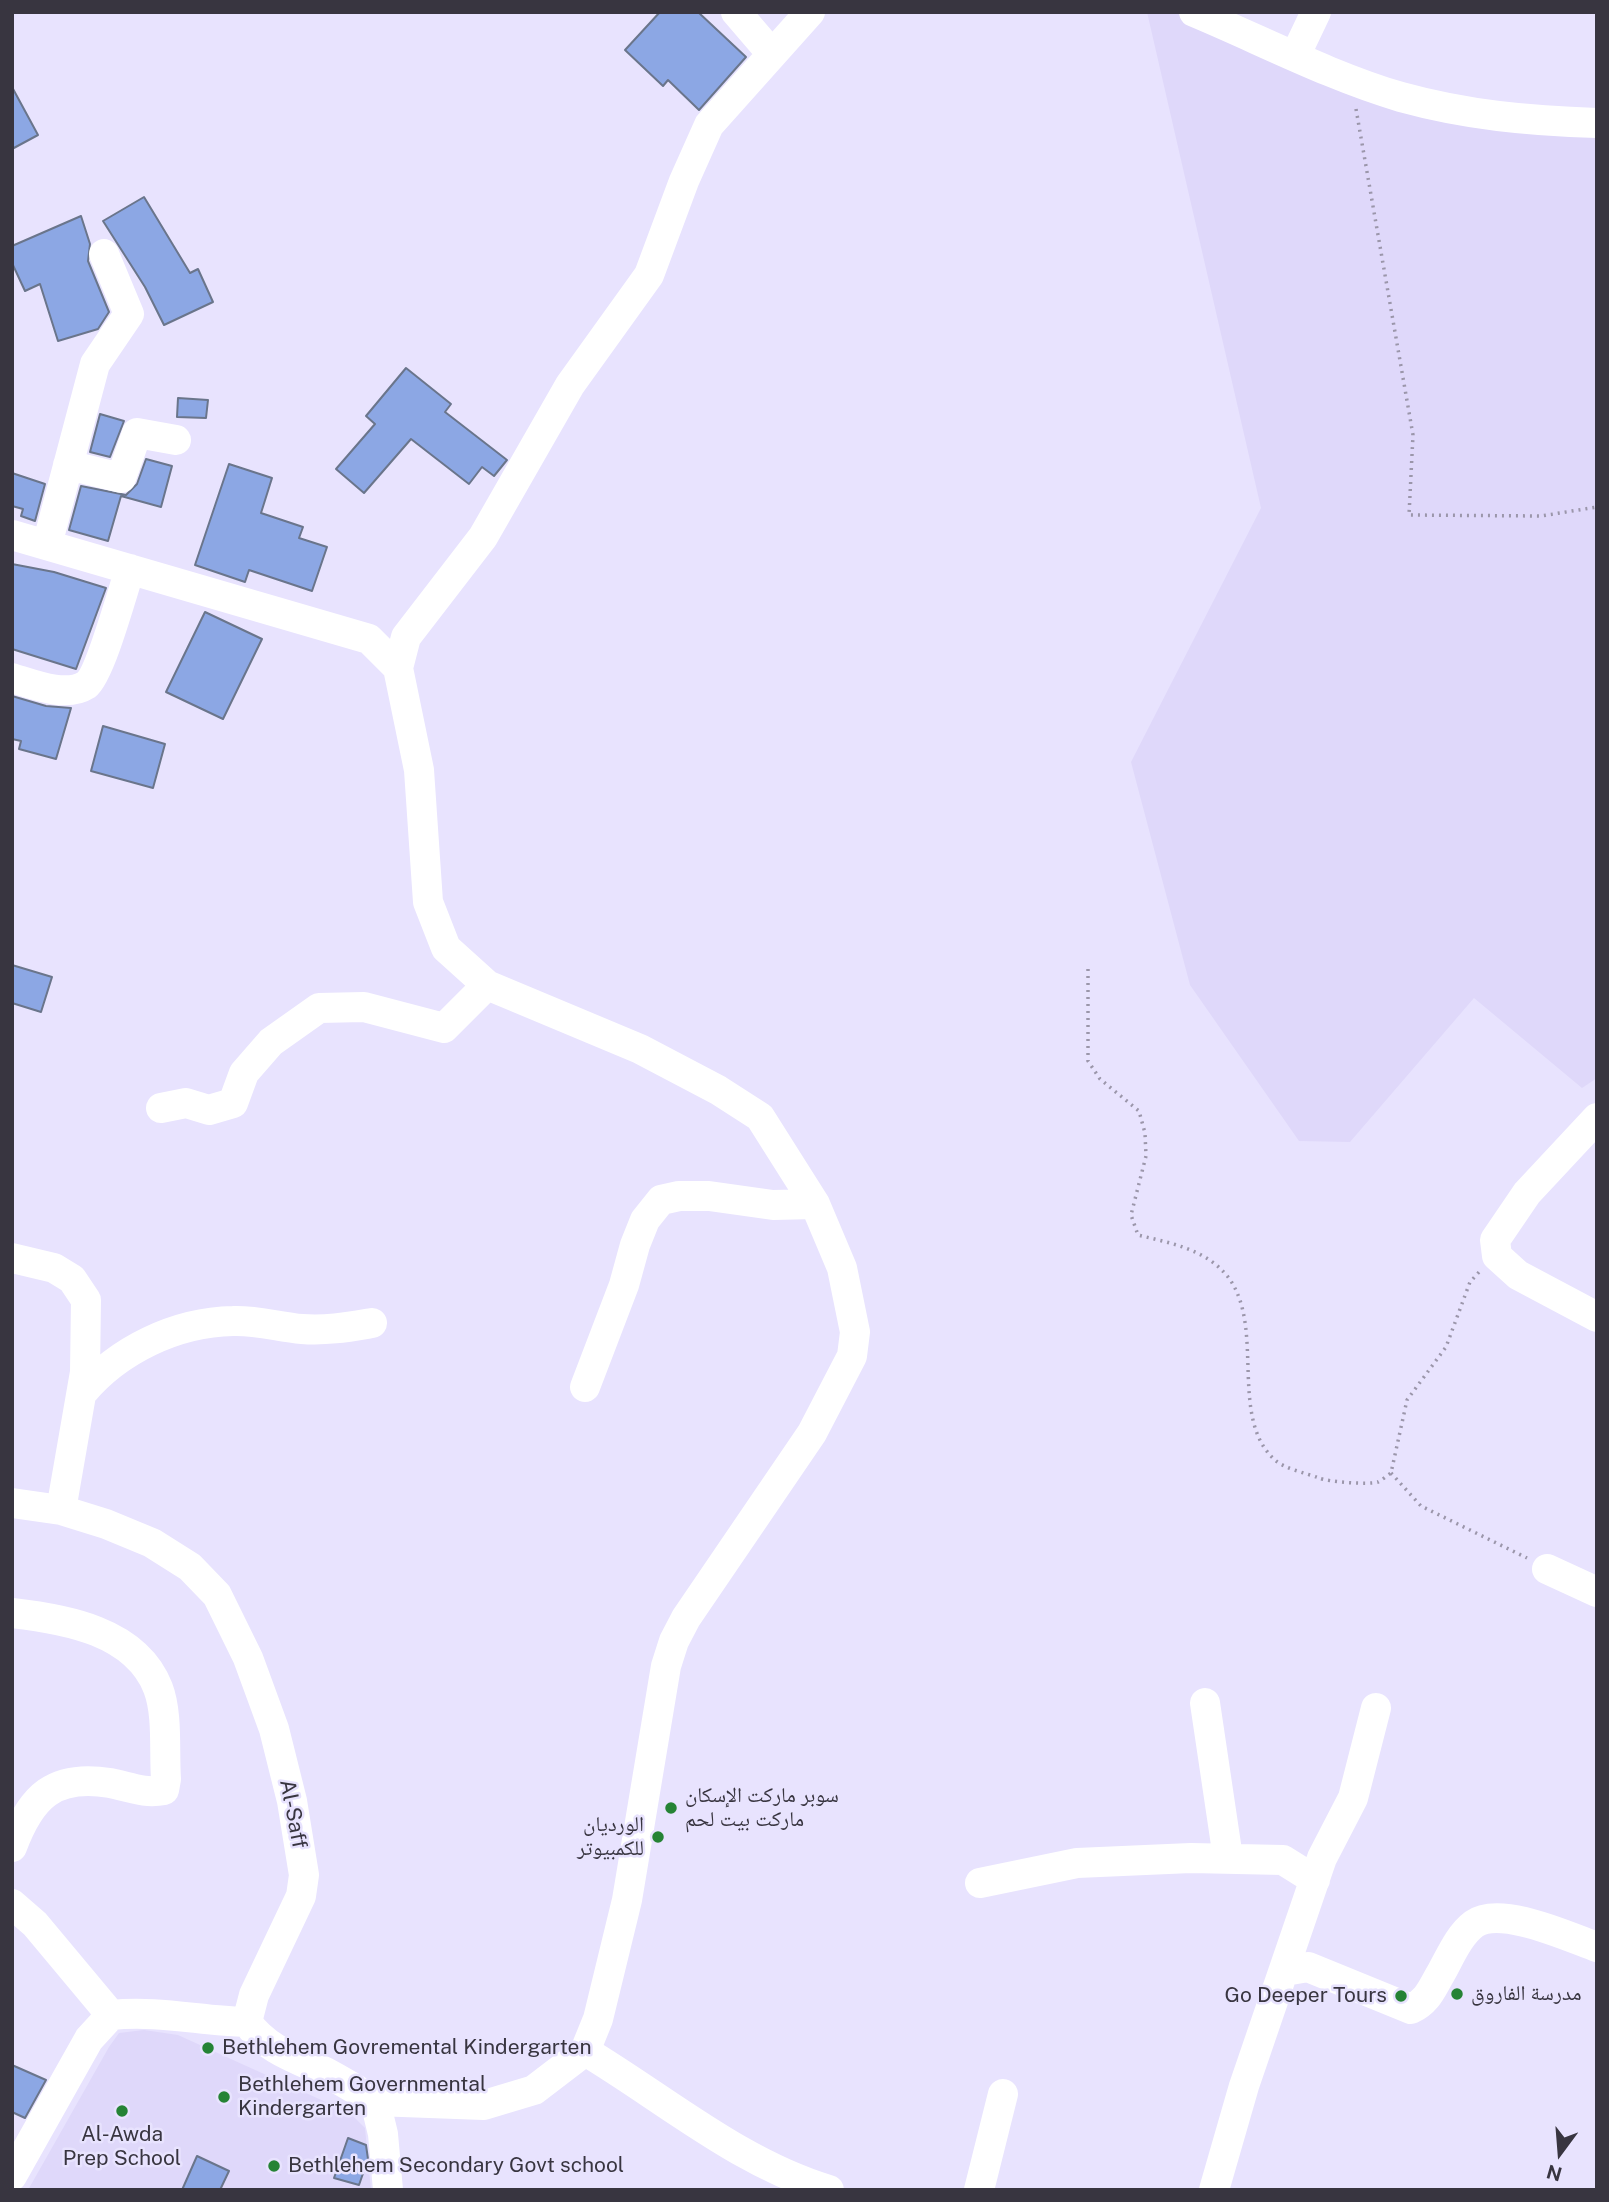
<!DOCTYPE html>
<html>
<head>
<meta charset="utf-8">
<style>
	body { margin:0 }
	#map { position:relative; width:1609px; height:2202px; overflow:hidden; background:#e8e3fe; font-family:"Public Sans",sans-serif }
	canvas { display:block }
	.frame { position:absolute; inset:0; border:14px solid #383540; pointer-events:none }
	.north { position:absolute; left:1525px; top:2118px; width:70px; height:70px; -webkit-text-stroke:5px #e8e3fe; paint-order:stroke; rotate:196deg; font-size:19px; font-weight:700; line-height:28px; text-align:center; color:#383540 }
	.north::after { content:''; display:block; margin:auto; width:24px; height:32px; background:#383540; clip-path:polygon(50% 0,100% 100%,50% 72%,0 100%) }
</style>
</head>
<body>
<div id="map">
<canvas width="1609" height="2202"></canvas>
<div class="frame"></div>
<div class="north">N</div>
</div>
<script>
const ctx = document.querySelector('canvas').getContext('2d');
ctx.lineJoin = 'round';
function fillPath(path, color) { ctx.fillStyle = color; ctx.fill(path, 'evenodd'); }
function strokePath(path, color, width, dash) { ctx.strokeStyle = color; ctx.lineWidth = width; ctx.lineCap = dash ? 'butt' : 'round'; ctx.setLineDash(dash || []); ctx.stroke(path); }
function label(font, color, halo, rows, align = 'center') {
  ctx.font = font + ' "Public Sans","Noto Naskh Arabic",sans-serif'; ctx.lineWidth = 5; ctx.setLineDash([]); ctx.textBaseline = 'middle'; ctx.strokeStyle = halo; ctx.fillStyle = color; for (const [text, x, y, turn = 0] of rows) {
    ctx.save(); ctx.translate(x, y); ctx.rotate((+turn || 0) * Math.PI / 180); ctx.textAlign = isNaN(turn) ? turn : align; if (halo) ctx.strokeText(text, 0, 0); ctx.fillText(text, 0, 0); ctx.restore();
  }
}
fillPath(new Path2D(`
	M1147,12H1173L1398,102L1597,130V1078L1582,1088L1474,998L1350,1142L1299,1141L1190,985L1131,762L1261,508Z
	M144,2030L178,2035L350,2113L365,2128L371,2190H28L109,2047L119,2033Z`), '#dfd8fa');
const building = new Path2D(`
	M660,12H698L746,57L699,110L668,80L663,86L625,50Z
	M12,87L38,135L12,149Z
	M144,197L190,273L198,269L213,302L164,325L145,287L103,221Z
	M81,216L90,244L88,261L109,312L98,329L58,341L40,284L25,291L12,263V246Z
	M406,368L451,404L445,412L507,460L494,476L482,467L469,484L411,439L364,493L336,469L375,424L366,416Z
	M178,398L208,400L206,418L177,417Z
	M100,414L124,421L110,457L90,452Z
	M146,459L172,466L161,507L121,496L108,541L69,530L81,486L126,495L137,484Z
	M229,464L272,478L261,513L303,527L299,538L327,547L312,591L249,570L245,582L195,565Z
	M12,473L45,484L35,521L21,516L23,509L12,506Z
	M12,564L54,572L106,588L76,669L12,649Z
	M205,612L262,639L223,719L166,692Z
	M12,696L46,706L71,708L56,759L19,749L21,741L12,739Z
	M103,726L165,744L153,788L91,771Z
	M12,965L52,977L41,1012L12,1003Z
	M12,2065L46,2080L25,2118L12,2112Z
	M348,2138L366,2145L368,2159L359,2185L334,2178Z
	M197,2156L229,2171L220,2190H182Z`);
fillPath(building, '#8ca7e4');
strokePath(building, '#6a758b', 2);
strokePath(new Path2D(`
	M1356,109L1413,435L1409,515L1541,516L1597,507
	M1088,969V1061L1100,1079L1139,1111L1145,1133L1146,1156L1131,1215L1138,1235C1170,1243 1206,1249 1228,1277C1266,1327 1228,1418 1275,1460C1285,1469 1306,1473 1319,1478C1328,1482 1369,1485 1378,1482C1382,1480 1388,1475 1391,1473L1407,1400L1446,1347L1470,1282L1480,1271
	M1391,1473L1421,1506L1527,1558`), '#9b96aa', 3.5, [2, 5]);
strokePath(new Path2D(`
	M736,12L772,54
	M1194,12C1261,40 1332,77 1401,97C1466,115 1530,121 1597,123
	M1296,54L1316,12
	M68,465L121,478L137,433L176,440
	M12,535L369,639L398,668L419,770L428,902L446,948L487,985L640,1049L718,1090L760,1117L815,1204L842,1268L855,1332L852,1356L812,1433L686,1618L674,1641L666,1666L627,1900L598,2019L585,2051
	M47,545L95,364L129,314L104,254
	M398,668L406,637L483,537L570,385L649,275L684,181L709,125L810,12
	M12,678C32,684 66,698 86,685C100,675 123,590 130,569
	M161,1108L186,1103L209,1110L233,1103L244,1073L271,1042L319,1008L364,1007L444,1028L487,985
	M1597,1118L1527,1193L1495,1240L1497,1256L1518,1275L1597,1317
	M12,1258L54,1268L72,1279L86,1300L85,1372L61,1510
	M585,1387L624,1285L635,1245L645,1220L661,1200L679,1196H709L773,1205L815,1204
	M82,1393C118,1350 176,1322 233,1321C256,1320 279,1327 302,1329C326,1331 348,1327 372,1323
	M12,1503L61,1510L106,1524L152,1543L190,1567L217,1595L248,1658L274,1729L292,1801L304,1875L301,1896L254,1995L247,2022C266,2049 294,2058 323,2071C341,2080 358,2091 375,2101L383,2134L388,2190
	M1547,1569L1597,1592
	M12,1613C65,1619 136,1631 158,1688C168,1714 164,1751 166,1779L164,1790C144,1794 130,1787 110,1783C54,1774 31,1796 12,1847
	M1205,1703L1228,1858
	M980,1883L1077,1863L1191,1858L1283,1860L1315,1880
	M12,1904L35,1924L111,2015
	M1285,1971L1308,1967L1411,2009C1428,2001 1432,1988 1441,1973C1450,1957 1459,1935 1474,1924C1500,1905 1569,1937 1597,1947
	M375,2101L484,2105L534,2090L585,2051C665,2099 739,2163 829,2190
	M12,2176L89,2039L111,2015C158,2010 201,2021 247,2022
	M979,2190L1003,2094
	M1214,2190L1244,2086L1322,1858L1353,1798L1376,1708`), '#fff', 30);
for (const [x, y, r, color] of [
	[671,1808,7,"#258335"],
	[658,1837,7,"#258335"],
	[1457,1994,7,"#258335"],
	[1401,1996,7,"#258335"],
	[208,2048,7,"#258335"],
	[224,2097,7,"#258335"],
	[122,2111,7,"#258335"],
	[274,2166,7,"#258335"]
]) { const dot = new Path2D(); dot.arc(x, y, r, 0, 2 * Math.PI); ctx.fillStyle = color; ctx.fill(dot); strokePath(dot, '#e8e3fe', 2.5); }
label('21px', '#383540', '#e8e3fe', [
	["سوبر ماركت الإسكان",685,1796],
	["ماركت بيت لحم",685,1820],
	["الورديان",644,1825,"right"],
	["للكمبيوتر",644,1849,"right"],
	["مدرسة الفاروق",1471,1994],
	["Go Deeper Tours",1387,1996,"right"],
	["Bethlehem Govremental Kindergarten",222,2048],
	["Bethlehem Governmental",238,2085],
	["Kindergarten",238,2109],
	["Al-Awda",122,2135,"center"],
	["Prep School",122,2159,"center"],
	["Bethlehem Secondary Govt school",288,2166]
], 'left');
label('21px', '#383540', '#e8e3fe', [
	["Al-Saff",293,1814,79]
]);
</script>
</body>
</html>
